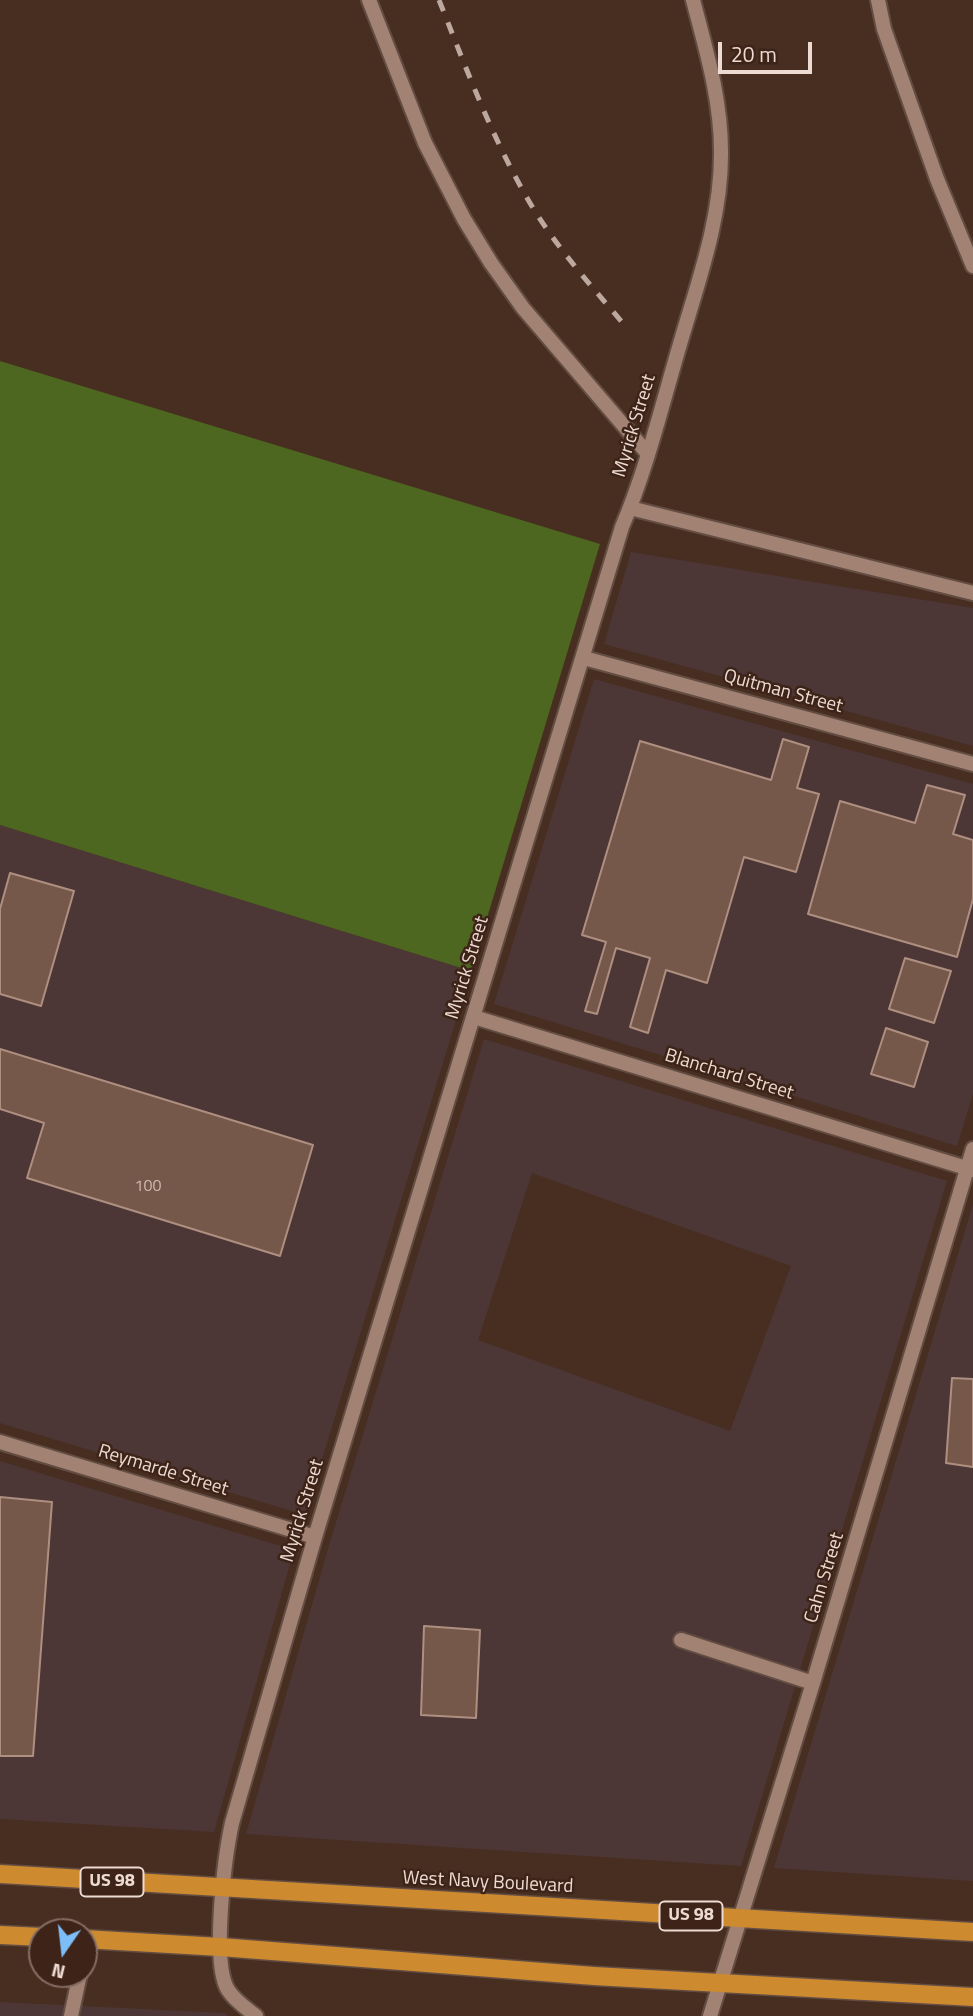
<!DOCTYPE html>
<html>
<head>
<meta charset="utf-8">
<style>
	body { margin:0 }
	#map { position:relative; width:973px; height:2016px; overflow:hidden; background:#482e21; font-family:"Titillium Web",sans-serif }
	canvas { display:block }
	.north { position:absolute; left:28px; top:1918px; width:70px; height:70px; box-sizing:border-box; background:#3e2418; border:2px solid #846d63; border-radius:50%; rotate:194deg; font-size:19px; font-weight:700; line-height:28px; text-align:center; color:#eddbd3 }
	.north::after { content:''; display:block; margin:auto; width:24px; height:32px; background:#7dbef9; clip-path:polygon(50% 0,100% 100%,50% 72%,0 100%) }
	.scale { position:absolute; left:718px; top:42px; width:94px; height:32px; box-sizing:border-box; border:4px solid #eddbd3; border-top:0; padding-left:9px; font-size:21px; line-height:24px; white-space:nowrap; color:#eddbd3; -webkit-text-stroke:5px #3e2418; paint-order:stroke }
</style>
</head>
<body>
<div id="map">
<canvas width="973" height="2016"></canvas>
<div class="north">N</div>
<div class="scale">20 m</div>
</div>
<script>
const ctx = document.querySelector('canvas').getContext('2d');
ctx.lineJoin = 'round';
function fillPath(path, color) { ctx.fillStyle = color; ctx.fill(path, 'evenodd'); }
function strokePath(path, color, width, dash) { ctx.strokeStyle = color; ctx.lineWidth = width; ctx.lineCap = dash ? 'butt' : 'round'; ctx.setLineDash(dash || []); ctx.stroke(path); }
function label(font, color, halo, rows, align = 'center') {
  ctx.font = font + ' "Titillium Web",sans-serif'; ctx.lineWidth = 5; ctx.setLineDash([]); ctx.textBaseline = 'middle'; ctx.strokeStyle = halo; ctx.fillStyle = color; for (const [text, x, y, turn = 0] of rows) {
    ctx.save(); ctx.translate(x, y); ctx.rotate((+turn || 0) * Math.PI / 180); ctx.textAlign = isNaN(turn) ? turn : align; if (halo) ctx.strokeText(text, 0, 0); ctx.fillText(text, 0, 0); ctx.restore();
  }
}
fillPath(new Path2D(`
	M631,552L973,608V746L604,644Z
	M594,679L973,784V1094L957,1146L494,1004Z
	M0,825L471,971L305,1515L0,1423Z
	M484,1039L947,1181L741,1866L246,1834L330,1542ZM532,1173L791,1266L730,1431L478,1340Z
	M973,1204V1881L774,1868L796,1794Z
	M0,1461L294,1550L214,1832L0,1819Z
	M0,2002L225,2013L228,2016H0Z`), '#4c3736');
fillPath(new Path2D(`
	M0,361L600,544L471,971L0,825Z`), '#4d6720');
const building = new Path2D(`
	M783,739L809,747L797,788L819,794L796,872L744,857L707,983L666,970L648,1033L630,1027L650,958L616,948L597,1014L585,1011L606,942L582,935L640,741L771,780Z
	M927,785L965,795L953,834L973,840V899L957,957L808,914L840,801L915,823Z
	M10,873L74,891L41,1006L0,994V909Z
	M905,958L951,971L934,1023L889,1009Z
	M886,1028L928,1042L914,1087L871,1074Z
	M0,1049L313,1145L280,1256L27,1178L44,1123L0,1109Z
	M952,1378L973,1379V1467L946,1463Z
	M0,1497L52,1502L33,1756H0Z
	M424,1626L480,1630L476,1718L421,1715Z`);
fillPath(building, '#75584a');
strokePath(building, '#ae8f80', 2);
const service = new Path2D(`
	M369,0L425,143L464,219L491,263L523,308L648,454
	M878,0L884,29L937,179L973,266
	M630,508L973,593
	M84,1957L88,1939
	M71,2016L80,1974`);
const minor = new Path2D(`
	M584,658L973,764
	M474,1017L973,1170
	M0,1442L315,1537
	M681,1640L813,1683
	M256,2016C246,2008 235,2001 228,1990C211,1963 225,1855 232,1823L315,1537L622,527C647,468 662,405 680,344C698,282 722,217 721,151C721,99 706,50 693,0
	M710,2016L813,1683L973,1149`);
const primary = new Path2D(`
	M0,1874L973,1932
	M0,1935L42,1937
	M84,1939L220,1947L594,1976L973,1997`);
strokePath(service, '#634d42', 18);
strokePath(minor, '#634d42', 18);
strokePath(primary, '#634d42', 21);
strokePath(service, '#a18273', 14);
strokePath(minor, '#a18273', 14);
strokePath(primary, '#cd8a2f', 18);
strokePath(new Path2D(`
	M439,0C468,73 495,146 536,213C561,252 592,287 622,322`), '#bca89e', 5, [12, 12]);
label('16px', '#cfbab1', null, [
	["100",148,1187]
]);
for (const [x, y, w] of [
	[112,1882,63],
	[691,1916,63]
]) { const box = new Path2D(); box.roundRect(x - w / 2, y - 14.5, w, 29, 5); ctx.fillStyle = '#3e2418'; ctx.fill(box); strokePath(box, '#eddbd3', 2); }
label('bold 18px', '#eddbd3', null, [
	["US 98",112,1882],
	["US 98",691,1916]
]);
label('19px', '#eddbd3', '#3e2418', [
	["Myrick Street",635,426,-73],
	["Quitman Street",783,692,15],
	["Myrick Street",468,968,-73],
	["Blanchard Street",729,1075,17],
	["Reymarde Street",163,1471,17],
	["Myrick Street",303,1511,-73],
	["Cahn Street",825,1578,-73],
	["West Navy Boulevard",488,1883,3]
]);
</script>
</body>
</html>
